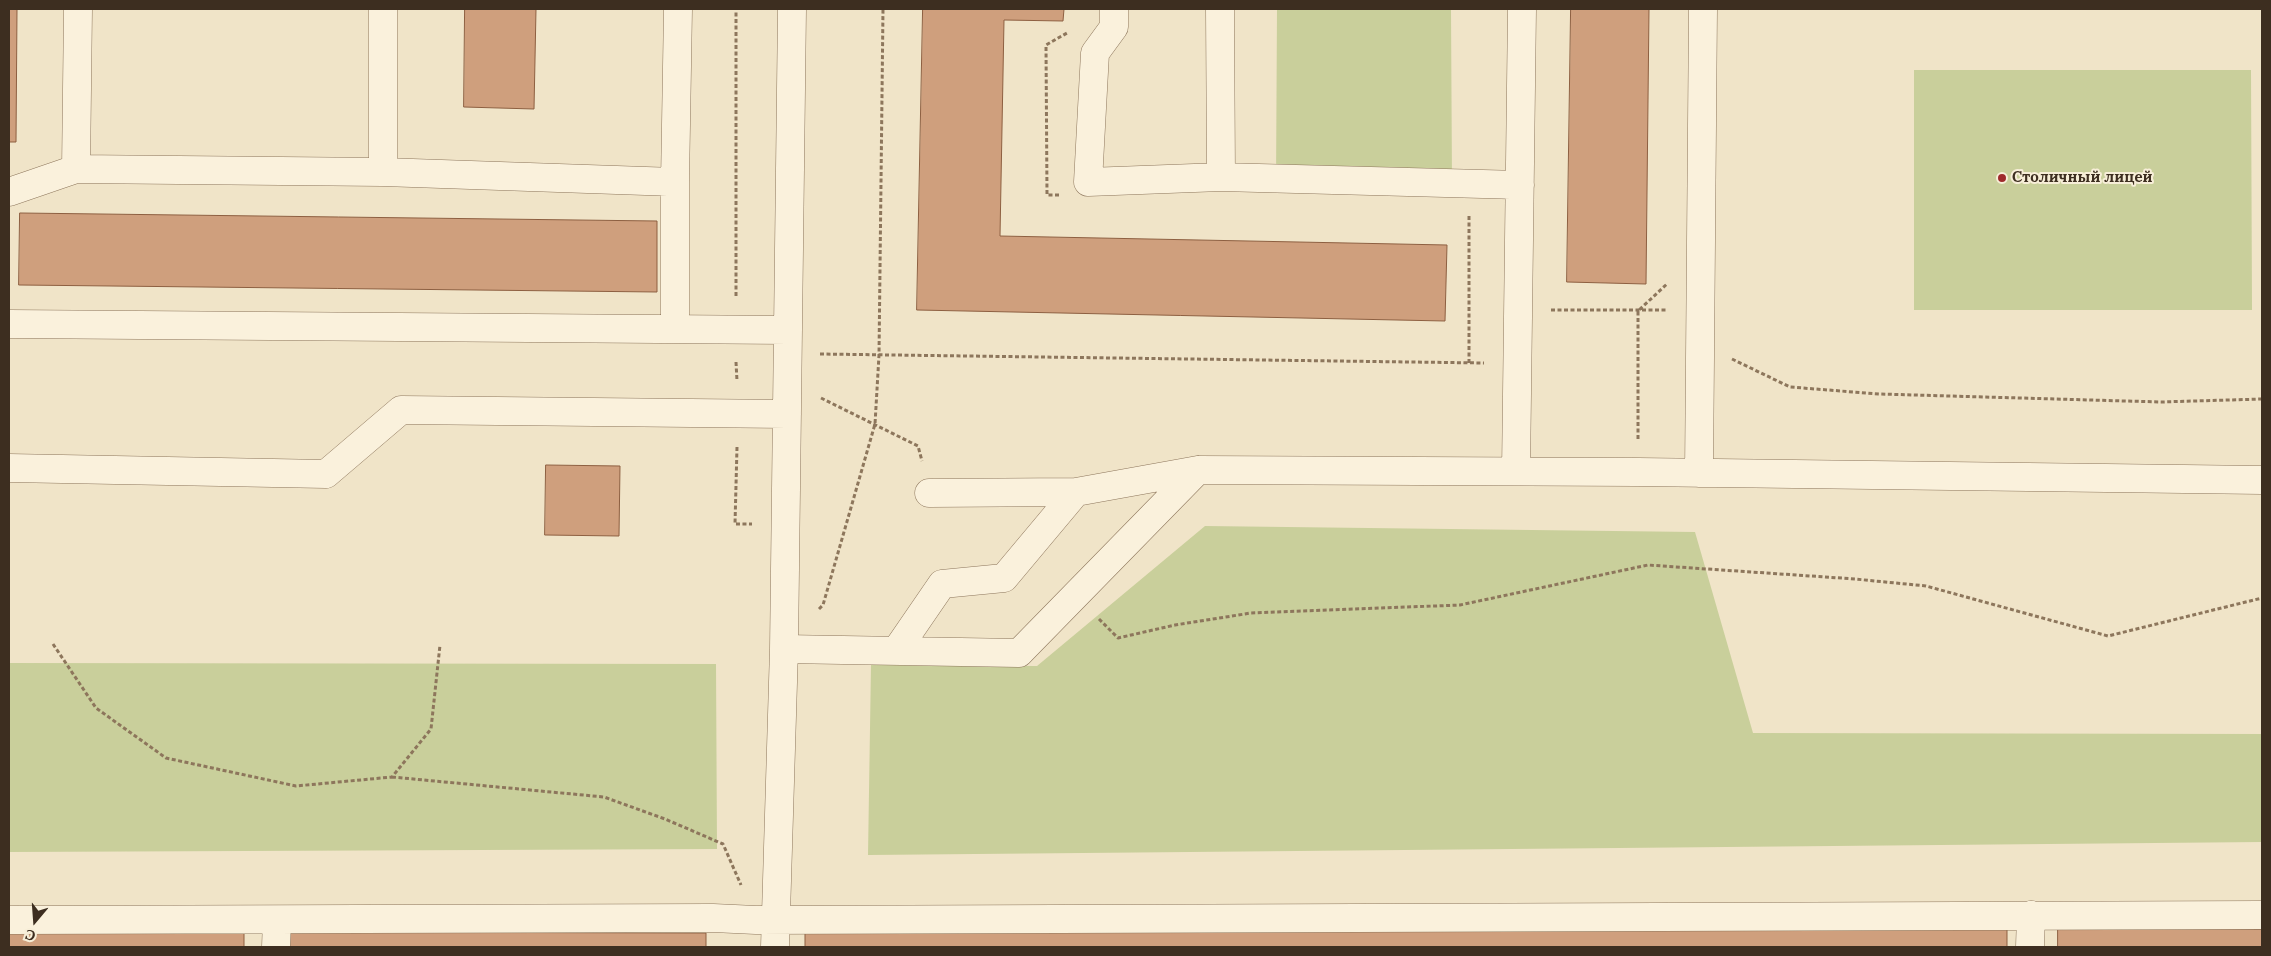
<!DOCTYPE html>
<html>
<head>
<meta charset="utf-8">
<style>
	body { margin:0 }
	#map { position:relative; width:2271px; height:956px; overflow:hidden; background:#f0e4c8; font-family:Lora,serif }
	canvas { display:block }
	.frame { position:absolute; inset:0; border:10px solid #3d2e20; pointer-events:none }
	.north { position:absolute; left:10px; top:896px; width:50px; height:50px; -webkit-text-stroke:4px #f7eed8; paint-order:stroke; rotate:198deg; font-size:14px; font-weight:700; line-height:20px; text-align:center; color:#3d2e20 }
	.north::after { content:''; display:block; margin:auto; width:18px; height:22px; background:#3d2e20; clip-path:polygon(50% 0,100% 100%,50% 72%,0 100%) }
</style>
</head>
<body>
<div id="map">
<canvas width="2271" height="956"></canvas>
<div class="frame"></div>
<div class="north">С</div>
</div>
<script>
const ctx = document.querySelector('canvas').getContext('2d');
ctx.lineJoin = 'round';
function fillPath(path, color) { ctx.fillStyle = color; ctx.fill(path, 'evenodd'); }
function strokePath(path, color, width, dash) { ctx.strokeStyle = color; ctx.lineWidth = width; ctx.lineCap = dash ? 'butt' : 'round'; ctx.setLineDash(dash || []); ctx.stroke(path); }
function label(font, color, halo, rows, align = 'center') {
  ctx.font = font + ' Lora,serif'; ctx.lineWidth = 4; ctx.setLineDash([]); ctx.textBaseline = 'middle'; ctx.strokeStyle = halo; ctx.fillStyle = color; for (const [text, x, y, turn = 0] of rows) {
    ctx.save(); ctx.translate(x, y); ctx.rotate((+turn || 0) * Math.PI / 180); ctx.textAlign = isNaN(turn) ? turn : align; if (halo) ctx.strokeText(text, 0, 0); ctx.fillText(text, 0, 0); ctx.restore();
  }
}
fillPath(new Path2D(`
	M1277,9H1451L1452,184L1276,183Z
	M1914,70H2251L2252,310H1914Z
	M1205,526L1695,532L1753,733L2262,734V842L868,855L871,665L1037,666Z
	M9,663L716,664L717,849L9,852Z`), '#c9cf9b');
const building = new Path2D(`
	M9,9H17L16,142H9Z
	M465,9H536L534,109L464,107Z
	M923,9H1064L1063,21L1004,20L1000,236L1447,245L1445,321L917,310Z
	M1571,9H1649L1646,284L1567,282Z
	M20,213L657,221V292L19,285Z
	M546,465L620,466L619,536L545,535Z
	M2058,928L2262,929V947H2058Z
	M2007,929V947H805V931Z
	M244,930V947H9V931Z
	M285,932L706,933V947H285Z`);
fillPath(building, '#cf9f7d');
strokePath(building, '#8d5f41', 1);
const minor = new Path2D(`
	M78,9L76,169L383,172V9
	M1114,9V27L1095,53L1088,182L1221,177
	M1220,9L1221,177L1520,185
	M383,172L675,182V329
	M675,182L678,9
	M9,192L76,169
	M9,324L788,330
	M9,468L326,474L401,410L787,414
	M1516,471L1522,9
	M1699,473L1703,9
	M929,493L1076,492
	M784,649L1019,653L1198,470L1638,472L2262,480
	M896,651L942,584L1004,578L1076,492L1198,470
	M9,920L713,918L756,920L2262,915
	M276,947L277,920
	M775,947L784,649L792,9
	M2030,947L2031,915`);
strokePath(minor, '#8d765c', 29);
strokePath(new Path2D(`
	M1059,195H1047L1046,45L1067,33
	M1469,216V363
	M736,296V9
	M1551,310H1667
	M820,354L1484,363
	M1732,359L1790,387L1879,394L2161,402L2262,399
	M736,362L737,381
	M821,398L918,446L922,461
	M1638,439V311L1668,283
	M737,447L735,524H752
	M819,609L823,605L875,424L879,355L883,9
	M1099,619L1118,638L1175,625L1251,613L1460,605L1648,565L1855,579L1926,586L2108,636L2262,598
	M53,644L96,708L166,758L296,786L392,777L431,729L440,645
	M392,777L604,797L665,819L723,844L741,885`), '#8d765c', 3, [4, 2.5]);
strokePath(minor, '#faf1dc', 28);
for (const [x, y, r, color] of [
	[2002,178,5,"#9e2a2b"]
]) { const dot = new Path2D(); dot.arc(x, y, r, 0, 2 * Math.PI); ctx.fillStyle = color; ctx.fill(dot); strokePath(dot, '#f7eed8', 2); }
label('bold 15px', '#3d2e20', '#f7eed8', [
	["Столичный лицей",2012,178]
], 'left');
</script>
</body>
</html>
